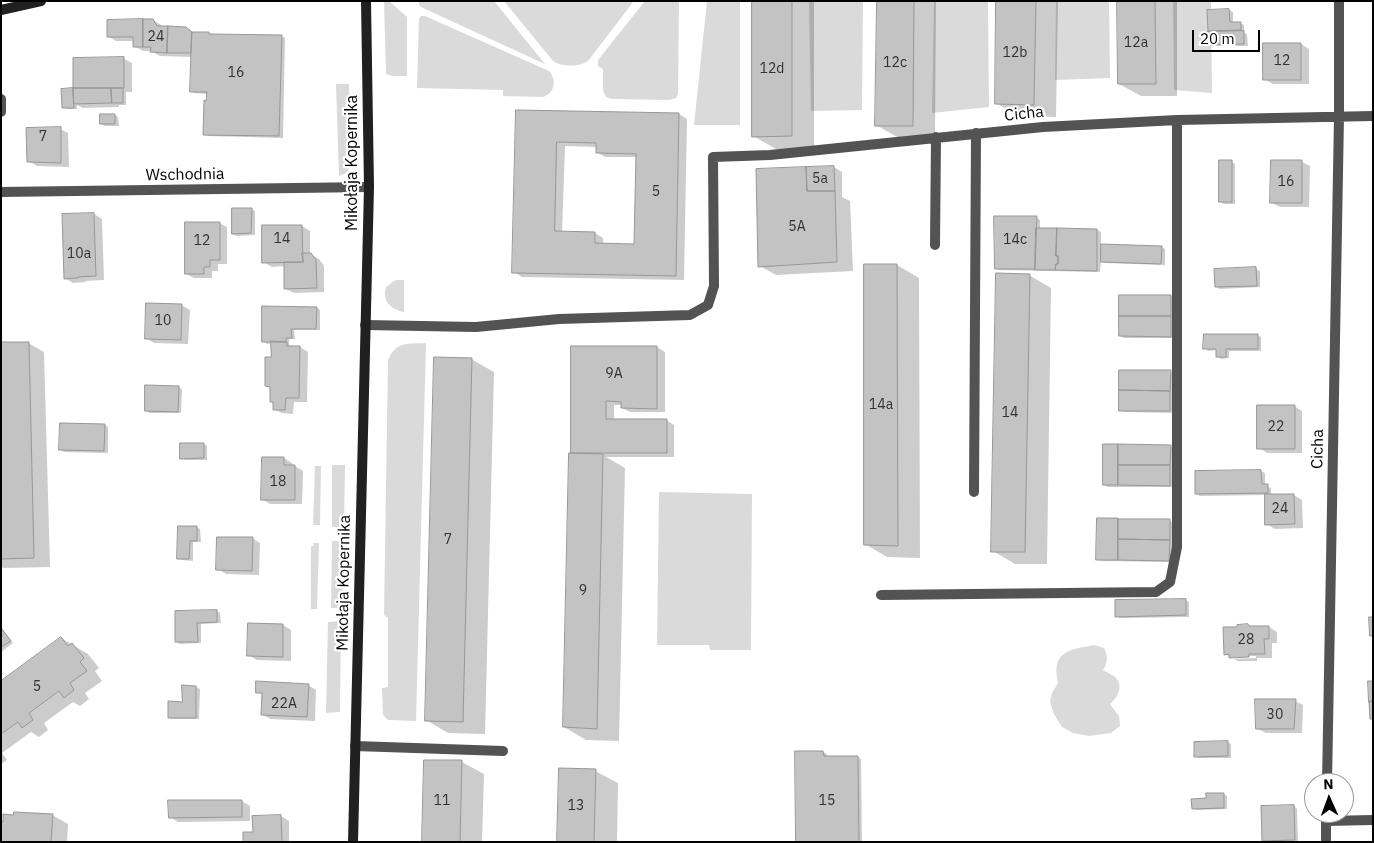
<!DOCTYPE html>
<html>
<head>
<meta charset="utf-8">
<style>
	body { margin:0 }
	#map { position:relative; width:1374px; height:843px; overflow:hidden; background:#fff; font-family:"IBM Plex Sans",sans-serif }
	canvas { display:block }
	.frame { position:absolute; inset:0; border:2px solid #000; pointer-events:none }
	.north { position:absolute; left:1304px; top:773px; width:50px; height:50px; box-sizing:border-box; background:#fff; border:1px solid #999; border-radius:50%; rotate:358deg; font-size:14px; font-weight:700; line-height:20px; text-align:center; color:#000 }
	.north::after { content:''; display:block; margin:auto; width:18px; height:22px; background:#000; clip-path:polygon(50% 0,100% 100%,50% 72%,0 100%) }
	.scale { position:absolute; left:1192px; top:30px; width:68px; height:22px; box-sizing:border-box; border:2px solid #000; border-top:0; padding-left:6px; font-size:15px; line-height:18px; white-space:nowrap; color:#000; -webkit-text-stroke:4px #fff; paint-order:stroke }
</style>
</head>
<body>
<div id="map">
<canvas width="1374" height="843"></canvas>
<div class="frame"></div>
<div class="north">N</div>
<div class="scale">20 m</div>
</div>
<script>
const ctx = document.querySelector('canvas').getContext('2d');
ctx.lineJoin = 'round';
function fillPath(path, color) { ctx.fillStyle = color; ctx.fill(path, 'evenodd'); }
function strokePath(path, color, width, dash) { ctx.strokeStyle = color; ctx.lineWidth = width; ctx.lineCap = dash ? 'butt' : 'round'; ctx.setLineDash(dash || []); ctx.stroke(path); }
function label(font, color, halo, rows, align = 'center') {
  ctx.font = font + ' "IBM Plex Sans",sans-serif'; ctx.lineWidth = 4.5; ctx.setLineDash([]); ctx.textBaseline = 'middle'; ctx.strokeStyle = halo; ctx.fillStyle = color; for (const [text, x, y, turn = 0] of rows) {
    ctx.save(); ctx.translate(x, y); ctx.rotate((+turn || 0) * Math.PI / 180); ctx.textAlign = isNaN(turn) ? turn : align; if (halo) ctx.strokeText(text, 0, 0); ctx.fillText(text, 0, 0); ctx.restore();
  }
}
fillPath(new Path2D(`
	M384,1H389L407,17V76H392L386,74Z
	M419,1H494L545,64L423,8L419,5Z
	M504,1H634L588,61C580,67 561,67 553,61Z
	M645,1H679L678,94L676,98L669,100L612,99L606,97L603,90V69L598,66V60Z
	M707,1H740V125H694Z
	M809,1H863L862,110L811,111Z
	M934,1H988L989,107L932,113Z
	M1056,1H1109L1110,78L1055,80Z
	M1173,1H1211L1212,93L1174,90Z
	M421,16H425L549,71C557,80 555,93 543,97L503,96V90L417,88L419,19Z
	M336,84H349L351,166L346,173L339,176Z
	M397,280H404V312C390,309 382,301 386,287L394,281Z
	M426,343L416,721L388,720L383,715L382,688L388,687V618L384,615L388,360C396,341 408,344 426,343Z
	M332,465H345L344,527H332Z
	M315,466H321L320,525H313Z
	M659,492L752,494L751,650H710L709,645H657Z
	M332,541H343V608H331Z
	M313,543H319L317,609H311V546H314Z
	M341,621L340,712L326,713L328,622Z
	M1094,645L1104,648C1108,656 1108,663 1103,670C1106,672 1110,674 1114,676C1124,684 1119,696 1110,704L1119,716L1120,726L1111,733L1089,736L1073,733L1062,727L1054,714L1050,702L1052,693L1058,683C1051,651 1069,650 1094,645Z`), '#dadada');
fillPath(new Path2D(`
	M753,1H814V149H776L753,136Z
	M878,1H936L935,138H899L876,125Z
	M997,1H1058L1056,117L1018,116L996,103Z
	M1118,1H1177V96H1141L1119,84Z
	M1229,10L1233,12V24L1240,23L1244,25V33L1247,34L1248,46H1211L1208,44L1209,33V11Z
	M153,20L161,25L163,27L185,28L193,33H209L212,35L281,36L285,38L283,138L208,136L204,134L208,94L195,93L192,91L193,57L160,56L151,51H143L134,46V41H116L108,36Z
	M1301,44L1309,49V84H1273L1264,79Z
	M124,59L132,63V92H126V105H119V107L83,108L77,105V109H67L63,107V90H73Z
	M517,111L679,114L687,119L684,280L522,277L514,272ZM565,146L597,147V152L605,157H637L635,245H603V238L595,233H562Z
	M115,115L118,117L119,126H105L101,124Z
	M60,129L68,133L69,167L37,166L29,161Z
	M1231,161L1235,164V204H1224L1221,202Z
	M1302,162L1310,166L1309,207H1280L1272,203Z
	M834,167L842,172V197L850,201L853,271L776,275L760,266Z
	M251,209L255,211V235L237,236L233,234Z
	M94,214L102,219L104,280L85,281L86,282L73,283L65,278Z
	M1036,218L1040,220V229L1097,230L1101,232V245L1162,247L1165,249V265L1105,263L1101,261L1100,272L1000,270L996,268Z
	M219,223L227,227V264H218V271H212V278H194L186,274Z
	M302,226L310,231V254L319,259L324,266V292L294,293L286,289L285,266L272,267L264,262Z
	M865,265H897L919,278L920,558L887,557L865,544Z
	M1256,269L1260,271V287L1220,289L1216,287Z
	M1029,275L1051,288L1047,564H1015L993,551Z
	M1171,296L1174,298V338H1124L1120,336Z
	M181,305L190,310L188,344L154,343L146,338Z
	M317,308L320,310V330H294L295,339H289V345L293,347H300L308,352L307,402H294L293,414L282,413L274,409V403L271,402L272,389L266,386L272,359L273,343L267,344L263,341Z
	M1258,335L1261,337V351H1229V358L1221,359L1218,357V350L1208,351L1205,348Z
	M28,343L44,352L50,567L4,568L1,567V344Z
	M573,347H657L665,352V412H630L622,408V405H614V420H666L674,425V457H606L625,468L619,741L586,740L564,727L576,455L573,453Z
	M471,359L494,372L485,734L448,733L426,720Z
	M1170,372L1174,374V413L1124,412L1120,410Z
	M178,387L182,389L181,413H150L146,411Z
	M1294,406L1302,411V453H1267L1259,448Z
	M105,425L108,427V453L64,452L60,449Z
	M204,444L207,446V460H185L181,458Z
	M1170,446L1174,448L1173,487H1108L1104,485Z
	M284,458L292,463V466H295L303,471L302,504H270L262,499Z
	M1261,471L1265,473V486L1271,488V495H1294L1302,500L1303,528L1275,529L1266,524V495L1200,496L1196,494L1197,472Z
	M1170,521L1173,523V562L1101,561L1098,559Z
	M197,527L200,529L201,542H193V561L182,560L178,558Z
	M252,538L260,543L259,575L226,574L218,569Z
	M1185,600L1189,602V617L1120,618L1116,616Z
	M217,611L220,613L221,623L201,624V643L180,644L176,642V612Z
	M249,625H283L291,630V661L257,660L249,655Z
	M1248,625L1252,627H1269L1277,632V643H1272V658H1257V661H1238L1230,657L1234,659L1256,658V656H1229L1225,654L1239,628Z
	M1,627L13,643L1,652Z
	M61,638L88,654L99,668L95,671L102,681L85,693L89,699L80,706L73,702L44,723L48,730L39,737L31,732L2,753L7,760L1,764V682Z
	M308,685L316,690L315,721L270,719L262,714L263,695L257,692Z
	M196,687L200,689L199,719H172L169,717Z
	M1295,701L1303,705L1302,733H1266L1258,729Z
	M1227,742L1231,744V758H1199L1195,756Z
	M823,752L827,754V757H858L861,759L862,842H797Z
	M462,762L484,774L482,842H423Z
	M595,771L618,783L617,842H558Z
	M1223,794L1227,796V809L1197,810L1193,808L1207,800Z
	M242,801L250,806V821L178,822L170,817Z
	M1294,806L1297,809L1298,842H1266L1263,840Z
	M52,815L68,824L67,842H1Z
	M281,816L289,821V842H244L254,833Z`), '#0003');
const building = new Path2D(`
	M752,1H792V136L752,137Z
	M877,1H914L913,126H875Z
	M996,1H1036L1034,105L995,104Z
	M1117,1H1155L1156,84H1118Z
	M1229,9L1230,22H1241V30L1208,31L1207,10Z
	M143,19V47H133V37H107V20Z
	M143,19H153L157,26H168L167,53L150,52L151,47H143Z
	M168,26L186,27L192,32L191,53H167Z
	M1244,31V44L1206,45V32Z
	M192,32H209V34L282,35L279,136L203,135L204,100L206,101L207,92H190Z
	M1263,43H1301V80H1263Z
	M124,57V88H73V58Z
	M73,88H111L112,103L74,104Z
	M73,88L74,108H62L61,89Z
	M111,88H123V103H112Z
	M516,110L679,113L676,276L512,273ZM557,142L596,143V153L636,154L634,244L595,243V232L555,231Z
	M100,114H115V124H100Z
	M61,127V163L27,162L26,128Z
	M1219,160H1232V202H1219Z
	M1271,160H1302V203H1270Z
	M834,166L835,191H807L806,167Z
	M806,167L807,191H835L837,262L758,267L756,169Z
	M232,208H252L251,233L232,234Z
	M94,213L96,276L78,277V278L64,279L62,214Z
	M994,216H1037L1035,269H995Z
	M185,222H220V260H210V267H204V274H185Z
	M262,225H302L303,262L262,263Z
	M1036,228H1057L1056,256H1058V264H1056L1055,270H1035Z
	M1057,228L1097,229V271L1055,270L1056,264H1058V256H1056Z
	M1101,244L1162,246L1161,264L1101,262Z
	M302,253H311L316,260L317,288L284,289V262H303Z
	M864,264H897L898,546L864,545Z
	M1256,267L1257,286L1215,287L1214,269Z
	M996,273L1030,274L1025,552H991Z
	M1119,295H1171V316H1119Z
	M146,303L182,304L181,340L145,339Z
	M262,306L317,307L316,329H291L292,338H286V342H262Z
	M1119,316H1171V337L1119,336Z
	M1204,334H1258V349H1226V357H1216V349H1203Z
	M271,341L287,342V346H300L299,398H286L285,410H273V402H270V387L265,386V357H271Z
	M1,342H29L34,558L1,559Z
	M571,346H657V409L621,408V402L606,401V419H667V453H571Z
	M434,357L472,358L463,722L425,721Z
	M1119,370H1171L1170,391L1119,390Z
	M145,385L179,386L178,412L145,411Z
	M1119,390L1170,391V411H1119Z
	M1257,405H1295V449H1257Z
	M60,423L105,424L104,451L59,450Z
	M180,443H204V458L180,459Z
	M1103,444H1118V485H1103Z
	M1118,444L1171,445L1170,465H1118Z
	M569,453L603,454L597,729L563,727Z
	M262,457H284V465H295V500H261Z
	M1118,465H1170V486L1118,485Z
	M1261,470L1262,484H1268V493L1195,494V471Z
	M1265,494H1294L1295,524L1265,525Z
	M1097,518H1118V560H1096Z
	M1118,519H1170V540L1118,539Z
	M178,526H197V541H190L189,559H177Z
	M217,537H253L252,571L216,570Z
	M1118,539L1170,540L1169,561L1118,560Z
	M1186,599V615L1115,617V600Z
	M217,610V622L197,623L198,642H175V611Z
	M1369,617H1373V636H1370Z
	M248,623L283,624V657L247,656Z
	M1248,624L1249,626H1269V639H1264L1265,654H1249V657L1229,658V654L1224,655L1223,627H1237V625Z
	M1,628L11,641L1,647Z
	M61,637L68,646L72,643L84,658L80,662L87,671L70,683L74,690L64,698L59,691L29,713L33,720L22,728L18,722L1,734V681Z
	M256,681L309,684L307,717L261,715L262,693H256Z
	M1368,681H1373V701L1369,702Z
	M182,685L196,686V718H168V701L182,702Z
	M1255,699H1296L1294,729H1256Z
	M1373,701V719H1370L1369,702Z
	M1228,741V756L1194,757V742Z
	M795,751H823L824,756H858L859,842H796Z
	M424,760H462L460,842H422Z
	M559,768L596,769L594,842H557Z
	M1206,793H1224V808L1192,809L1191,799L1206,798Z
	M168,800H242V817L169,818Z
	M1294,805L1295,840L1262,841L1261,806Z
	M14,812L53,814L51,842H1V821L3,822V814L13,815Z
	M281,815L282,842H243V832H253L252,816Z`);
fillPath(building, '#c3c3c3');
strokePath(building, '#979797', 1);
strokePath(new Path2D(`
	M1,99V112
	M1,192L369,187
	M935,245L936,137
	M365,325L476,327L559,319L690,315L708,305L714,286L713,157L770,155L1043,127L1177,120L1373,116
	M974,492L976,133
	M881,595L1156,592L1170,582L1177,547V120
	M355,746L503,751
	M1327,783L1339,117V1
	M1326,821L1373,820
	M1326,842V813`), '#535353', 10);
strokePath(new Path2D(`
	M1,10L41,1
	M353,842L369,187L366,1`), '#202020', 10);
label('14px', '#313131', null, [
	["24",156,37],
	["12a",1136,43],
	["12b",1015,53],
	["12",1282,61],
	["12c",895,63],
	["12d",772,69],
	["16",236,73],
	["7",43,137],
	["5a",820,179],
	["16",1286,182],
	["5",656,192],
	["5A",797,227],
	["14",282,239],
	["14c",1015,240],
	["12",202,241],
	["10a",79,254],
	["10",163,321],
	["9A",614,374],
	["14a",881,405],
	["14",1010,413],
	["22",1276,427],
	["18",278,482],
	["24",1280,509],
	["7",448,540],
	["9",583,591],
	["28",1246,640],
	["5",37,687],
	["22A",284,704],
	["30",1275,715],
	["11",442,801],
	["15",827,801],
	["13",576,806]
]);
label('16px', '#000', '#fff', [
	["Cicha",1024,114,-6],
	["Mikołaja Kopernika",352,163,-90],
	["Wschodnia",185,175,-1],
	["Cicha",1318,449,-89],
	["Mikołaja Kopernika",344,583,-89]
]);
</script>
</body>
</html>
